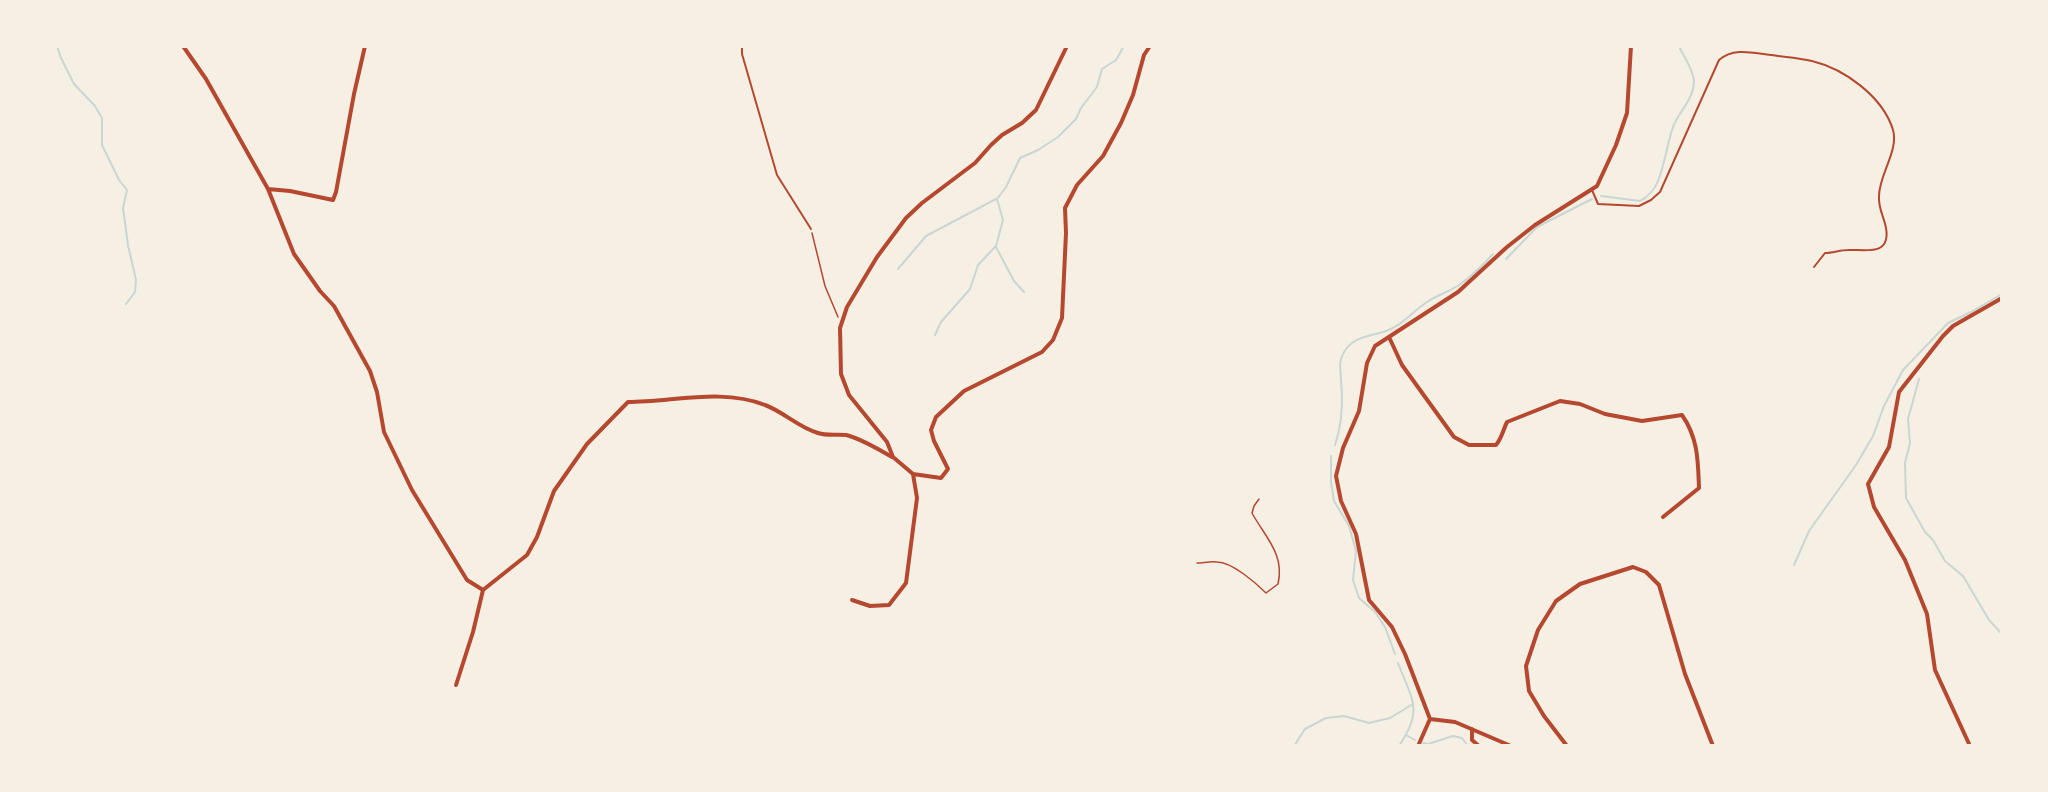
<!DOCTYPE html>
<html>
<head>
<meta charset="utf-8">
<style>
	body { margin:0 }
	#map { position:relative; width:2048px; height:792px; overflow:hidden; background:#f6efe4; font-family:Lora,serif }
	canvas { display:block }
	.frame { position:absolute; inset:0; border:48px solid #f6efe4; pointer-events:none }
</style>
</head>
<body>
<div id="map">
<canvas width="2048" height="792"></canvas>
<div class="frame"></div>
</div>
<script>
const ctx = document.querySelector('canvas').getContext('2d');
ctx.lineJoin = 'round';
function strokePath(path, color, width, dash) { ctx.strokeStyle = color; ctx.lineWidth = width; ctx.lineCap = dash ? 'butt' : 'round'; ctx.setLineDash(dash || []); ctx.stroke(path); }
strokePath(new Path2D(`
	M57,46L61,58L74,84L95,106L102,118V145L119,180L127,190L123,208L128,245L136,280L135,292L126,304
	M1601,196L1640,201C1647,198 1655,189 1658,181C1665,164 1667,144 1673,127C1679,111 1694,99 1694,81C1693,68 1684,58 1679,46
	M996,247L1014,281L1024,292
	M1506,259L1537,227L1592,199
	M898,269L926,236L996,199
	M935,335L941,322L970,289L978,265L996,246L1003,220L997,199L1006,187L1020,158L1038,150L1058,137L1076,119L1081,108L1097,87L1102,69L1116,60L1124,46
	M1919,379L1908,419L1910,443L1905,463L1906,498L1925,532L1933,540L1945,561L1963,576L1989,620L2002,634
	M1335,445C1342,424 1343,402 1341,381C1341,371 1338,363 1343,354C1352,336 1369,337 1386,331C1403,325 1412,312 1427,302C1437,295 1449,292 1459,285C1472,276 1483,265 1493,254
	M1331,456V482L1334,501L1349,526L1356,551L1353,580L1359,598L1375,612L1385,627L1395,654
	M1794,565L1809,531L1856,465L1873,436L1884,406L1903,370L1948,323L1971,312L2002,294
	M1398,663C1412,700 1424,709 1399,746
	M1406,735L1415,740
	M1423,743L1428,744L1453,736L1462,738L1468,746
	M1294,746L1305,729L1326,718L1344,716L1369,723L1390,718L1413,704`), '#c9d6d2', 2);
strokePath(new Path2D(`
	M812,233L825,286L838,317
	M1197,563C1203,563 1210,561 1217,562C1232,562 1256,583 1266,593L1278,584C1285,554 1265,537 1252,513L1254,506L1259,499`), '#b5482f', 1.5);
strokePath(new Path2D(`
	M742,46V54L777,175L811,229
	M1592,190L1598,204L1639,206L1651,200L1660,192L1719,60C1734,47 1753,53 1771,55C1785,57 1799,58 1812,61C1845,69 1883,97 1893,130C1899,150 1879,175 1879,196C1878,208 1884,217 1886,228C1891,257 1864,249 1848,250C1840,250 1833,253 1825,253L1814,267`), '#b5482f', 2);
strokePath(new Path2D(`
	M183,46L206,79L268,189L294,254L320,291L334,306L370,371L377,392L384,432L412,490L467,580L483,590
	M1067,46L1036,110L1022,123L1002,135L991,145L975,163L922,203L906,218L877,257L847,307L840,328L841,374L849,395L887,442L893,457L913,474L941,478L948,469L934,441L931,430L936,417L964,391L1042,352L1053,340L1062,318L1066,233L1065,208L1077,185L1103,156L1121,123L1133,95L1144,55L1150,46
	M268,189L290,191L333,200L336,192L354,94L365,46
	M1389,337L1402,365L1454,437L1469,445H1496C1502,438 1503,430 1507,422L1560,401L1580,404L1605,414L1642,421L1682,415C1698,438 1698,460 1699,488L1663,517
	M852,600L870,606L889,605L906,583L917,498L913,474
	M456,685L473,632L483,590L527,555L537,537L554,491L587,444L628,402C673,402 722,388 765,405C784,412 799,428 818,433C827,436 837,434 846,435C862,439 878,449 892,457
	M1472,729V740L1479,746
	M1418,746L1430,719
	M1511,746L1455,722L1430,719L1405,654L1392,627L1369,600L1356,534L1341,501L1336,476L1343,448L1359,411L1367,363L1375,346L1458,292L1507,247L1535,225L1597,186L1616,145L1627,113L1631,46
	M1567,746L1544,716L1529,691L1526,666L1538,630L1556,601L1580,584L1633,567L1646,572L1659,585L1685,674L1713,746
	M1970,746L1935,670L1927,614L1905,560L1874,507L1868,484L1889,447L1899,392L1943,336L1953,326L2002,298`), '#b5482f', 4);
</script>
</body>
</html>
